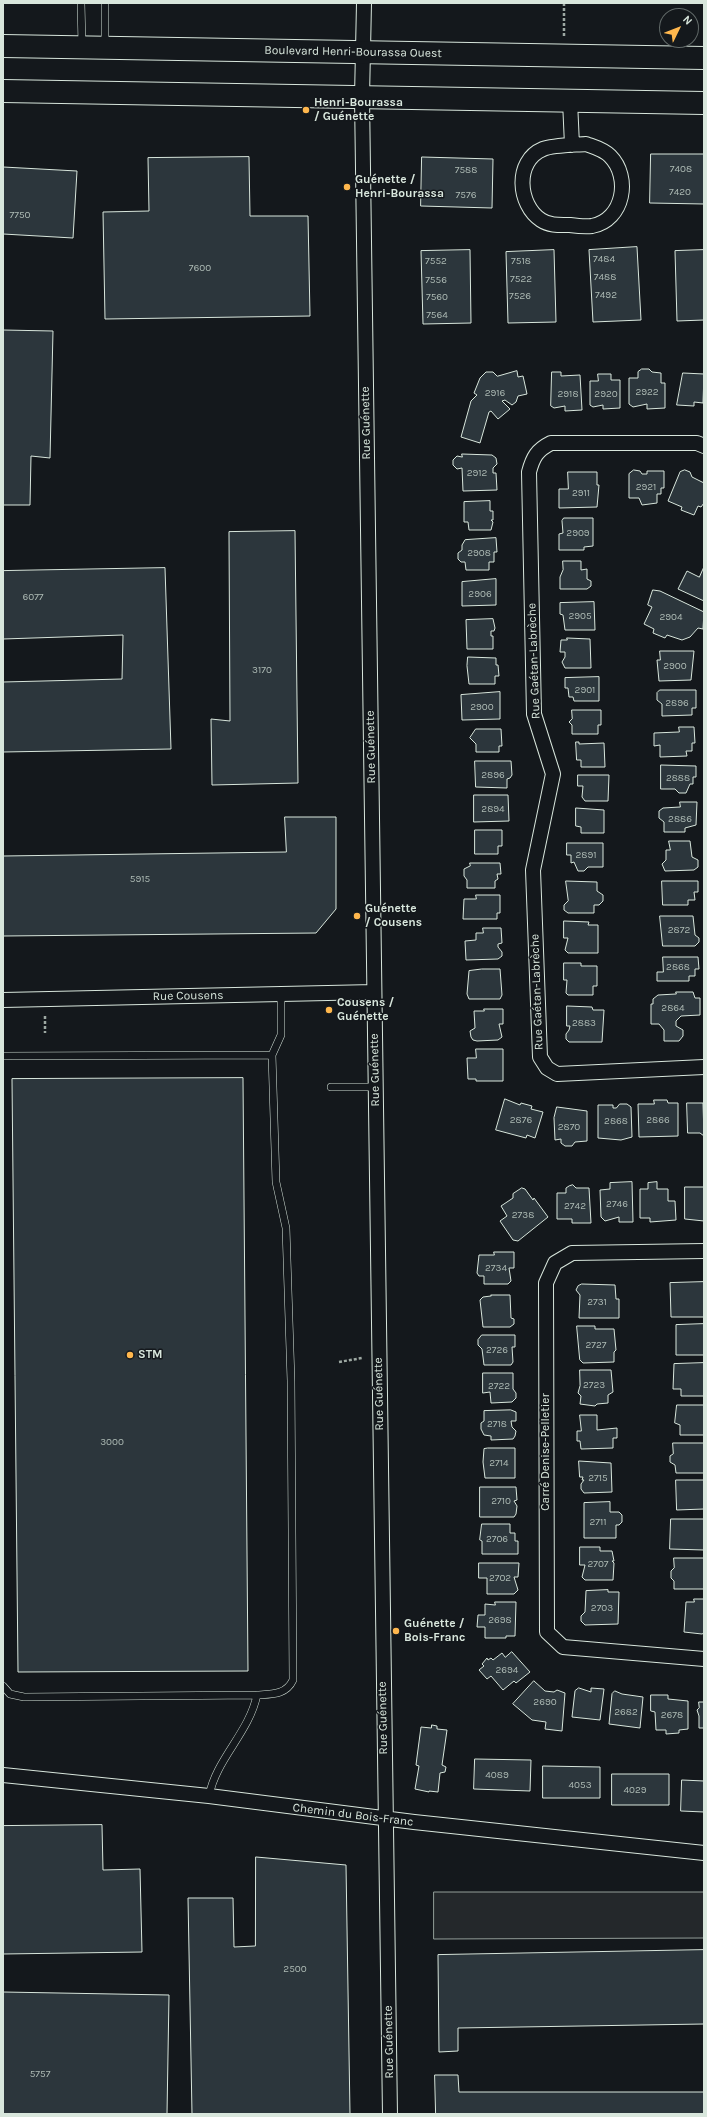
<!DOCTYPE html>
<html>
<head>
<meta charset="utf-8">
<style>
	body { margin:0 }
	#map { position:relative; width:707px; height:2117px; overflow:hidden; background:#14181c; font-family:Karla,sans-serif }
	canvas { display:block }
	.frame { position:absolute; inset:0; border:4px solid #d8e6dc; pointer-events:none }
	.north { position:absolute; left:659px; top:8px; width:40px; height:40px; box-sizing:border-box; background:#14181c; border:1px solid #626a69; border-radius:50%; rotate:47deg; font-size:11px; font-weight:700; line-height:16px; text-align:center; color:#d8e6dc }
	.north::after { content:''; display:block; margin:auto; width:14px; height:18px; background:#ffb74d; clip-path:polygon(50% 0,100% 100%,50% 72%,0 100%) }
</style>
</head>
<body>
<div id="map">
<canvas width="707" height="2117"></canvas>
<div class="frame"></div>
<div class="north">N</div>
</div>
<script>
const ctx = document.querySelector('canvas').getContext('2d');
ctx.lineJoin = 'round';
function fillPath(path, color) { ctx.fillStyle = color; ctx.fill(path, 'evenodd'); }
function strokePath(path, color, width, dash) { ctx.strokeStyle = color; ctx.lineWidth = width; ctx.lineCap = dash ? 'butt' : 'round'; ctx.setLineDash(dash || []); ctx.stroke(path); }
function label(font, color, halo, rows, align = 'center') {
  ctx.font = font + ' Karla,sans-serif'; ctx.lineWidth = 3; ctx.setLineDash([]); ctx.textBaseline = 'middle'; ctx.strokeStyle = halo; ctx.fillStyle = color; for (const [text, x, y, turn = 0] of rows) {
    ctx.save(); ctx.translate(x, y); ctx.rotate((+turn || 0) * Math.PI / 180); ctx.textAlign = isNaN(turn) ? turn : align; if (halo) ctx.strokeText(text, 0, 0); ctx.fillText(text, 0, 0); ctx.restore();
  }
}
const parking = new Path2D(`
	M434,1892H704V1938L434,1939Z`);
fillPath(parking, '#24282b');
strokePath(parking, '#939e99', 1);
const building = new Path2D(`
	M651,154H704V204L650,203Z
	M249,157L250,216H308L310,316L105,319L103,212L149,211L148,158Z
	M422,157L493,159L492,208L421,206Z
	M3,167L77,171L73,238L3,234Z
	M637,247L641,320L593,322L589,250Z
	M470,250L471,323L423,324L421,251Z
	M554,250L556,322L508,323L506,252Z
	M704,250V320L677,321L675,251Z
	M3,330L53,331L50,458L31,456L30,505H3Z
	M642,369H649L652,372L661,373V383H665V408L647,409V404L633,407L629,404V378H638V372Z
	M517,371L518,377L523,376L527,394L518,396L516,402L512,405L505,400L502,401L510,409L498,419L491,411L489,412L480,443L461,437L471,401L477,395L474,393L480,378L486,372H493L497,376Z
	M552,372H561V376L580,375L582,410L565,411V406L554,408L551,406Z
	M683,373L704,374L703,403L694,402V406L677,405Z
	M598,374H611V380H620V408L603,409V405L593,407L590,405V381H598Z
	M462,454L492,455L496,458L497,464L493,468V473H496L497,490L463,491L462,468L457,469L453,465V460L457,456L462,457Z
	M634,470L640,471L642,474H647V471H664V488H661V494H657V503L642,505L639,498H629V474Z
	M685,470L690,472L692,477L704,483V503L701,507L698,506L694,515L681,510L682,507L668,501L680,472Z
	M568,472H597V485H599L597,507L559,508V489H568Z
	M490,501V511H493V520H491L493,522L491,530H469L468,522H464V502Z
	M564,518H593V546L584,547V550H559V534L563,533L562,521Z
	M295,531L298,783L212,785L211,719L230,721L229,532Z
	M496,538L497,552H494V562H489V570H466L465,562H461L458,559V553L462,550V545L465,540Z
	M563,561H581V570L587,569V579L591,581V586L587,589H560V577L563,570Z
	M704,567V601L678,589L687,571L699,577Z
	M165,568L171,749L3,752V682L122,679L123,635L3,639V571Z
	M496,579V605L462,606V582Z
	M653,590L660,591L704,612L703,629L698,628L690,637L682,640L667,635L665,638L653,633L654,629L644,624L652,607L648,605Z
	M594,602L595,630H565L563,615L560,614V603Z
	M493,619L495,628L494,631H491V636H493V649H467L466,620Z
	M567,638L590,639L591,668H565L562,662L565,657V652H560L561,640H567Z
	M660,651H694L691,680L659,681L657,660H660Z
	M468,657L496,658V665H498L499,676H495V684H469L467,666Z
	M599,677V701H574L573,697H569L568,688H565V678Z
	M660,690H696V708H692V715L662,716V704L657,700V693Z
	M500,692V719L462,720L461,695Z
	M572,710H601V725H598V734H572V725L569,722L572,719Z
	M679,727H694L695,743H692V751H686L687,756L660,757V745L654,746V733L679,732Z
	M476,729H501L502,746H499V752H476V744L470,738Z
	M576,742H579V744L604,743L605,767H581V760H577Z
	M475,761H511L512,775L510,778L507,779V788L476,787Z
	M661,765L696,766V777H693V784H690L686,793H679L675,789H661Z
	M578,775H609L608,801H585L582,797L583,786H578Z
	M474,795H508L509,821L474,822Z
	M680,802H697L696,825L685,828V832H664V822L659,818V811L663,808L680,807Z
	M576,808L604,810V833H581V827L576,826Z
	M285,817H336V909L316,933L3,936V856L286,852Z
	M475,830H502V846H498V854H475Z
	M669,841H690L692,857L698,860V867L694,870L665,871L662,864L666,860V850H670Z
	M567,843H603V867H588L584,871H578L574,862L571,863V855H567Z
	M470,863H500L501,874H497L498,879L495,881V888H467V880L464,876V869L470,866Z
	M566,881L597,882V891L603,895V901L599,905H594V913H568L564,910V905L568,901Z
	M662,881H698V892H694L695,900H688V905H663Z
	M476,895H500V913H497V919H463L464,899H476Z
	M660,916H693L695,935L699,938V942L695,946H663Z
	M564,921L589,922L588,925H598V953H568L565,950L568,938H564Z
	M483,928H501L502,943L498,944V947L502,952V956L498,959L466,960L465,941L476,940V933H483Z
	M663,957H698L699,969H695V976H689V981H657V972H663Z
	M564,963H581V966H597V986H593V995H568L566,993L567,980H564Z
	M482,969H500L502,995L500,999H469L467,994L469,971Z
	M676,992H693L695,998H700V1015L681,1016L676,1021V1026L683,1030V1036L679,1041H664V1030L659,1024H651V1004H653V999L658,995L676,994Z
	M567,1006L592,1007L593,1010H604L602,1042H569L566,1039V1034L569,1030L570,1026H567Z
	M484,1009H503V1024H499L502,1037L498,1040L477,1041L473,1040L471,1037L470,1031L475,1028L474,1011H484Z
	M476,1049H503V1081H476V1079H468L467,1058H476Z
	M243,1078L248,1671L18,1672L12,1079Z
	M505,1099L520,1105L521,1103L532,1106L531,1109L543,1112L535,1138L527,1135L526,1138L496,1130Z
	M654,1100H667L668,1103H678V1136L639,1137L638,1104H654Z
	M687,1103H703L704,1136L700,1133H688Z
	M620,1104H627L631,1107L632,1137L621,1140L598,1138V1105H613V1108H616Z
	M557,1107L587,1111V1141L575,1142L572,1146H565L561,1143V1139L555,1140L554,1118Z
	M632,1182L633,1222H619V1217L605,1221L601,1217L600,1190L610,1189V1183Z
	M657,1182V1189H668V1201H675L676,1220L650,1222V1218H640V1189H648V1183Z
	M573,1185L576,1188H589L591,1223H572V1219H557V1193H566V1188L569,1186Z
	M685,1187H704V1221L685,1219Z
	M522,1188L525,1189L533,1200L534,1198L548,1217L518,1241L513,1240L500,1221L507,1216L501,1206L513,1198V1194Z
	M494,1252H514V1268H509L511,1281L508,1284H484V1276H479L477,1273L479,1255H494Z
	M704,1282V1317H671L670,1283Z
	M582,1284L615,1285L616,1299H619V1318H579L580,1295L576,1290L578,1286Z
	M491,1295H510L511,1318L514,1319V1324L510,1327H483L480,1300L483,1297L491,1296Z
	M704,1324V1355H676V1325Z
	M577,1326H595V1329H614L616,1350L614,1352V1362L583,1363L580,1360Z
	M482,1335H515V1347H512L513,1362L511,1365H484L482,1349L478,1345V1340Z
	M704,1363V1396H681V1389H673L674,1364Z
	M580,1370H611L613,1392L608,1395V1403L597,1404L595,1406L580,1404L581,1396L578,1393L580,1386Z
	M483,1373H513V1389L516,1393V1398L512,1402L491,1403L490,1392L483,1393Z
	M677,1405H704V1435H680V1425L675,1423Z
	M511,1410L516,1412V1421H511L512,1427L516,1431L515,1436L513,1439L491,1440V1436L484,1435L481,1429V1423L484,1421V1411Z
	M580,1415H597V1430L617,1428V1438H613V1448L581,1449L580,1441H577V1431H581Z
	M673,1443H704V1473H676L675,1465L670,1462V1456L673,1454Z
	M488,1448H515V1478H485L483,1462L484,1449Z
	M579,1461L611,1463L612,1492L584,1493L581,1489V1484L584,1480H582L583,1477H580Z
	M676,1480H704V1509L677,1510Z
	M480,1487H516L517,1500L514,1501L517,1506L516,1514L514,1517H480Z
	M610,1502V1512H619L622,1515V1522L619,1525H616V1538H584V1503Z
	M671,1519H704V1550L670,1549Z
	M482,1524H510V1533H515V1541H518V1554H482V1541L480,1540Z
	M580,1547H600V1551H612L614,1561H612L614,1563L613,1580H585L582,1577L585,1565H580Z
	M674,1558H704V1589H674V1581L671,1578V1571L674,1568Z
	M479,1563H519L518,1577H514L518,1590L514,1594H487V1578H479Z
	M608,1590V1592H619L618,1624L585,1625L581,1621V1616L585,1612L586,1591Z
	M694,1599H704V1633L702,1634L684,1632L686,1602H694Z
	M495,1602H516L515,1636H506V1638H485V1627H477L478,1615H485V1604L495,1605Z
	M512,1652L530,1672L516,1683L514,1681L503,1690L491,1676L487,1679L479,1670L484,1666L482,1664L487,1658L488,1660L491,1658L493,1660L502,1653L505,1657Z
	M534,1681L545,1691L554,1692L557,1690L565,1693L562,1731L545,1729L546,1722L532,1720L513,1704Z
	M579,1688L591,1692V1688L604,1689L600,1720L572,1717L575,1691Z
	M615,1691L622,1694L643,1697L640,1728L609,1724L612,1694Z
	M651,1695H668V1699L688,1701V1729L679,1730V1733L666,1734V1730H656L655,1712L651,1711Z
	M699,1702H704V1728H699V1716L697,1710L699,1708Z
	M432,1725L437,1726V1729L447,1730L442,1765L446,1767L445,1772L440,1773L438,1792L429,1791V1792L415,1789L419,1766L416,1765L417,1757L421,1727L431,1728Z
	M475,1759L531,1760L530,1791L474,1789Z
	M543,1766L600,1767V1798H543Z
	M612,1774H669V1805H612Z
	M682,1780L704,1781V1812L681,1811Z
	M102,1825L103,1870L140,1869L142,1952L3,1954V1826Z
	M256,1857L346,1865L350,2114H192L188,1898H233L234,1947L255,1946Z
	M704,1950V2024L458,2028V2051L439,2052L438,1955Z
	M3,1992L169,1995L167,2114H3Z
	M435,2075H458L459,2092H704V2114H436Z`);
fillPath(building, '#2c363c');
strokePath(building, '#d8e6dc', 1);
const service = new Path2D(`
	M81,3L82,45
	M105,3V45
	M3,1056L272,1055
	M331,1087H375
	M3,1686L10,1694L24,1697L257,1695C272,1694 286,1695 293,1680L291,1381L286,1228L276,1182L272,1055L281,1035V994
	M209,1796C216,1759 249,1733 257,1695`);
const minor = new Path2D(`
	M364,3L362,97L390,2114
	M570,101L572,145
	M586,144C594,147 603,149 610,156C631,177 624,220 592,226C585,227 577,226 570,225C560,225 550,226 541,220C518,205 514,161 543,149C553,145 574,145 586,144Z
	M704,446L697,443H551C537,450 533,457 529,472L534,714L553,774L533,870L540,1057L547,1068L557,1074L704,1067
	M3,1000L374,992
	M704,1251L572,1253L555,1263L546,1283L547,1632L563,1647L704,1659
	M3,1775L209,1796L414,1822L704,1853`);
const primary = new Path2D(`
	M3,46L704,58
	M3,91L704,103`);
strokePath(service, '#d8e6dc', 8);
strokePath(minor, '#d8e6dc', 16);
strokePath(primary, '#d8e6dc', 24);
strokePath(new Path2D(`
	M564,3V37
	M45,1016V1033
	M339,1362L362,1358`), '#9da8a2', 2.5, [3, 2]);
strokePath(service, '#14181c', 7);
strokePath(minor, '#14181c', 14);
strokePath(primary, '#14181c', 22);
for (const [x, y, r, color] of [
	[306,110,4,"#ffb74d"],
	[347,187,4,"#ffb74d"],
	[357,916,4,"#ffb74d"],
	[329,1010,4,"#ffb74d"],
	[130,1355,4,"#ffb74d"],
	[396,1631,4,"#ffb74d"]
]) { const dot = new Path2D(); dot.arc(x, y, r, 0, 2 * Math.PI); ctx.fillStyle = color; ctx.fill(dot); strokePath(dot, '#14181c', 1.5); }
label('10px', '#adbab4', null, [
	["7408",681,169],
	["7588",466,170],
	["7420",680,192],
	["7576",466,195],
	["7750",20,215],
	["7484",604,259],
	["7552",436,261],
	["7518",521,261],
	["7600",200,268],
	["7488",605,277],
	["7522",521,279],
	["7556",436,280],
	["7492",606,295],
	["7526",520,296],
	["7560",437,297],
	["7564",437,315],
	["2922",647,392],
	["2916",495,393],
	["2918",568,394],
	["2920",606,394],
	["2912",477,473],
	["2921",646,487],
	["2911",581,493],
	["2909",578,533],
	["2908",479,553],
	["2906",480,594],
	["6077",33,597],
	["2905",580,616],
	["2904",671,617],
	["2900",675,666],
	["3170",262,670],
	["2901",585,690],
	["2896",677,703],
	["2900",482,707],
	["2896",493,775],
	["2888",678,778],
	["2894",493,809],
	["2886",680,819],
	["2891",586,855],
	["5915",140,879],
	["2872",679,930],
	["2868",678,967],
	["2864",673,1008],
	["2883",584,1023],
	["2876",521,1120],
	["2866",658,1120],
	["2868",616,1121],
	["2870",569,1127],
	["2746",617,1204],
	["2742",575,1206],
	["2738",523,1215],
	["2734",496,1268],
	["2731",597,1302],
	["2727",596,1345],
	["2726",497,1350],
	["2723",594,1385],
	["2722",499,1386],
	["2718",497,1424],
	["3000",112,1442],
	["2714",499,1463],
	["2715",598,1478],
	["2710",501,1501],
	["2711",598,1522],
	["2706",497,1539],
	["2707",598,1564],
	["2702",500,1578],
	["2703",602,1608],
	["2698",500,1620],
	["2694",507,1670],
	["2690",545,1702],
	["2682",626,1712],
	["2678",672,1715],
	["4089",497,1775],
	["4053",580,1785],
	["4029",635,1790],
	["2500",295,1969],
	["5757",40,2074]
]);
label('12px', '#d8e6dc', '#14181c', [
	["Boulevard Henri-Bourassa Ouest",353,52,1],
	["Rue Guénette",366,423,-91],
	["Rue Gaétan-Labrèche",534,661,-92],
	["Rue Guénette",371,747,-91],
	["Rue Gaétan-Labrèche",537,992,-92],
	["Rue Cousens",188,996,-1],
	["Rue Guénette",375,1070,-91],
	["Rue Guénette",379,1394,-91],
	["Carré Denise-Pelletier",546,1452,-90],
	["Rue Guénette",383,1718,-91],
	["Chemin du Bois-Franc",353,1815,7],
	["Rue Guénette",389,2042,-91]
]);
label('bold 12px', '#d8e6dc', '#14181c', [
	["Henri-Bourassa",314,103],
	["/ Guénette",314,117],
	["Guénette /",355,180],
	["Henri-Bourassa",355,194],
	["Guénette",365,909],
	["/ Cousens",365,923],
	["Cousens /",337,1003],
	["Guénette",337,1017],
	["STM",138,1355],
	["Guénette /",404,1624],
	["Bois-Franc",404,1638]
], 'left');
</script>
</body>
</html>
